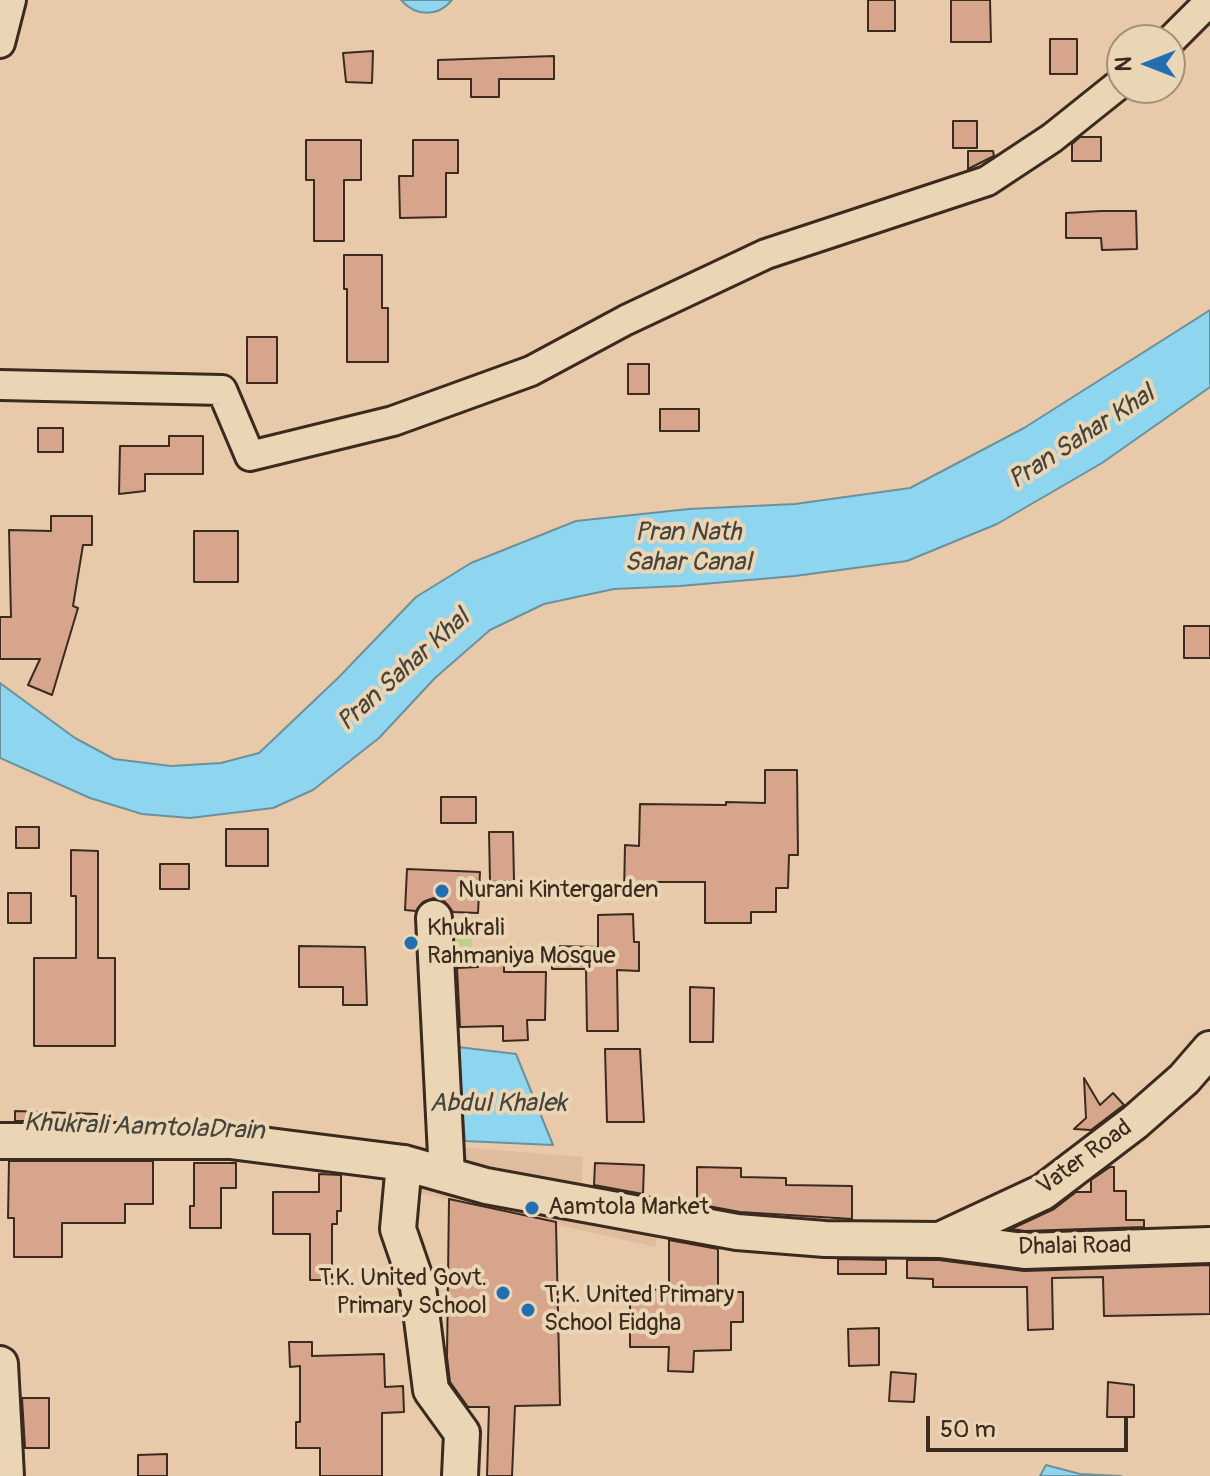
<!DOCTYPE html>
<html>
<head>
<meta charset="utf-8">
<style>
	body { margin:0 }
	#map { position:relative; width:1210px; height:1476px; overflow:hidden; background:#e8caab; font-family:Pangolin,sans-serif }
	canvas { display:block }
	.north { position:absolute; left:1106px; top:24px; width:80px; height:80px; box-sizing:border-box; background:#ead5b4; border:2px solid #a49178; border-radius:50%; rotate:270deg; font-size:22px; font-weight:700; line-height:32px; text-align:center; color:#3b2a1e }
	.north::after { content:''; display:block; margin:auto; width:28px; height:36px; background:#1f6fb2; clip-path:polygon(50% 0,100% 100%,50% 72%,0 100%) }
	.scale { position:absolute; left:926px; top:1416px; width:202px; height:36px; box-sizing:border-box; border:4px solid #3b2a1e; border-top:0; padding-left:10px; font-size:24px; line-height:28px; white-space:nowrap; color:#3b2a1e; -webkit-text-stroke:6px #ead5b4; paint-order:stroke }
</style>
</head>
<body>
<div id="map">
<canvas width="1210" height="1476"></canvas>
<div class="north">N</div>
<div class="scale">50 m</div>
</div>
<script>
const ctx = document.querySelector('canvas').getContext('2d');
ctx.lineJoin = 'round';
function fillPath(path, color) { ctx.fillStyle = color; ctx.fill(path, 'evenodd'); }
function strokePath(path, color, width, dash) { ctx.strokeStyle = color; ctx.lineWidth = width; ctx.lineCap = dash ? 'butt' : 'round'; ctx.setLineDash(dash || []); ctx.stroke(path); }
function label(font, color, halo, rows, align = 'center') {
  ctx.font = font + ' Pangolin,sans-serif'; ctx.lineWidth = 8; ctx.setLineDash([]); ctx.textBaseline = 'middle'; ctx.strokeStyle = halo; ctx.fillStyle = color; for (const [text, x, y, turn = 0] of rows) {
    ctx.save(); ctx.translate(x, y); ctx.rotate((+turn || 0) * Math.PI / 180); ctx.textAlign = isNaN(turn) ? turn : align; if (halo) ctx.strokeText(text, 0, 0); ctx.fillText(text, 0, 0); ctx.restore();
  }
}
fillPath(new Path2D(`
	M458,1147L583,1157L581,1200L459,1176Z
	M410,1169L660,1226L655,1247L405,1190Z`), '#e0bc9f');
fillPath(new Path2D(`
	M444,920H472V962L445,960Z`), '#bdd288');
const water = new Path2D(`
	M401,0H452C438,17 416,17 401,0Z
	M1210,310V387L1102,463L997,524L907,561L795,576L680,586L614,589L544,604L490,630L435,678L379,738L313,790L273,808L190,818L142,814L90,798L0,758V683L75,738L114,759L171,766L221,763L259,753L338,678L416,597L471,563L576,521L689,509L795,504L910,488L1024,428Z
	M458,1047L516,1054L553,1145L465,1141Z
	M1046,1465L1080,1474L1121,1476H1040Z`);
fillPath(water, '#8ed5ef');
strokePath(water, '#6d919b', 2);
const building = new Path2D(`
	M868,0H895V31H868Z
	M951,0H990L991,42H951Z
	M1050,39H1077V74H1050Z
	M373,51L372,83L346,82L343,53Z
	M554,56V79H499V97H471V79H438V60Z
	M953,121H977V148H953Z
	M1080,137H1101V161H1072V144Z
	M306,140H361V180H344V241H314V180H306Z
	M413,140H458V173H446V217L400,218L399,176H413Z
	M968,151H993L994,156L968,169Z
	M1101,211H1136L1137,249L1102,250L1101,238H1066V213Z
	M344,255H382V308H388V362H347V289H344Z
	M247,337H277V383H247Z
	M628,364H649V394H628Z
	M660,409H699V431H660Z
	M38,428H63V452H38Z
	M169,436H203V474H145V491L119,494L120,446H169Z
	M51,516H92V545H83L73,606L78,608L52,695L28,685L40,659H0V617H11L9,530L51,531Z
	M194,531H238V582H194Z
	M1184,626H1210V658H1184Z
	M765,770H797L798,855H789L788,888H776V912H751V923H705V882H653V894H624L625,845L639,846L640,804L726,805V802L765,803Z
	M441,797H476V823H441Z
	M16,827H39V848H16Z
	M226,829H268V866H226Z
	M489,832H513L514,881L490,882Z
	M71,850L98,851V958H115V1046H34V958H76V896H71Z
	M160,864H189V889H160Z
	M407,869L480,872L478,913L453,912L444,901L434,898L423,902L416,911L405,910Z
	M8,893H31V923H8Z
	M633,914L634,942H639V971L617,970L618,1031H587L586,969H552V946L598,947V915Z
	M299,946L365,947L367,1005H343V987H299Z
	M478,950H504V972H546L545,1020H527L528,1040L503,1041V1026L460,1027L457,968L478,967Z
	M690,987L714,988L713,1042H690Z
	M605,1049H640L644,1122H607Z
	M1084,1078L1100,1105L1113,1093L1124,1105L1091,1130L1074,1129L1086,1118Z
	M15,1111L97,1114V1121H15Z
	M9,1161H153V1204H125V1223H62V1257H14V1218H8Z
	M194,1163H236V1188H221V1228H190V1206H194Z
	M595,1163L644,1165L643,1194L594,1185Z
	M697,1167L741,1168V1177L786,1178V1185L852,1186V1219L740,1212L697,1204Z
	M1110,1167H1114V1191H1126V1220H1144V1227L1025,1231L1011,1229L1054,1209L1076,1192H1091V1180Z
	M319,1174L341,1175V1211H337V1224H332V1280H310V1234H273V1192H319Z
	M449,1199L556,1222L560,1405L515,1406L512,1476H487L489,1407H468L450,1382L447,1357Z
	M669,1240L718,1249V1292H743V1322H731V1350L694,1351L693,1372L668,1371L669,1347H630V1289L669,1290Z
	M838,1259L886,1260V1274H838Z
	M907,1260H939L1024,1271L1210,1265V1314L1104,1316L1103,1277L1052,1278L1053,1329L1028,1330L1027,1287H933V1279L907,1278Z
	M879,1328V1365L849,1366L848,1329Z
	M289,1342H312V1356L384,1354L385,1387L403,1386L404,1412L382,1413V1476H320V1448H296V1422H300V1366L290,1367Z
	M891,1372L916,1374L914,1402L889,1401Z
	M1108,1382L1134,1385V1417H1107Z
	M22,1398H49V1448H25Z
	M167,1454V1476H138V1455Z`);
fillPath(building, '#d6a58c');
strokePath(building, '#3b2a1e', 2);
const minor = new Path2D(`
	M1170,41L1210,1
	M0,43L11,0
	M0,385L222,390L250,456L393,421L531,371L626,320L766,254L987,181L1052,138L1122,82`);
const tertiary = new Path2D(`
	M434,918L447,1175
	M0,1141H230L404,1163L486,1186L737,1232L825,1239L940,1240L1024,1251L1210,1245
	M404,1163L398,1229L418,1287L431,1390L462,1433L460,1476
	M940,1240L1043,1192L1135,1122L1184,1079L1210,1049
	M0,1364L6,1476`);
strokePath(minor, '#3b2a1e', 34);
strokePath(tertiary, '#3b2a1e', 40);
strokePath(minor, '#ead5b4', 28);
strokePath(tertiary, '#ead5b4', 34);
for (const [x, y, r, color] of [
	[442,891,8,"#1f6fb2"],
	[411,943,8,"#1f6fb2"],
	[532,1208,8,"#1f6fb2"],
	[503,1293,8,"#1f6fb2"],
	[528,1310,8,"#1f6fb2"]
]) { const dot = new Path2D(); dot.arc(x, y, r, 0, 2 * Math.PI); ctx.fillStyle = color; ctx.fill(dot); strokePath(dot, '#ead5b4', 3); }
label('24px', '#3b2a1e', '#ead5b4', [
	["Nurani Kintergarden",458,891],
	["Khukrali",427,929],
	["Rahmaniya Mosque",427,957],
	["Aamtola Market",548,1208],
	["T.K. United Govt.",487,1279,"right"],
	["Primary School",487,1307,"right"],
	["T.K. United Primary",544,1296],
	["School Eidgha",544,1324]
], 'left');
label('24px', '#3b2a1e', '#ead5b4', [
	["Vater Road",1085,1158,-36],
	["Dhalai Road",1075,1247,-1]
]);
label('italic 26px', '#47443d', '#ead5b4', [
	["Pran Sahar Khal",1082,438,-33],
	["Pran Nath",688,533],
	["Sahar Canal",688,563],
	["Pran Sahar Khal",404,671,-42],
	["Abdul Khalek",498,1104],
	["Khukrali AamtolaDrain",144,1128,2]
]);
</script>
</body>
</html>
